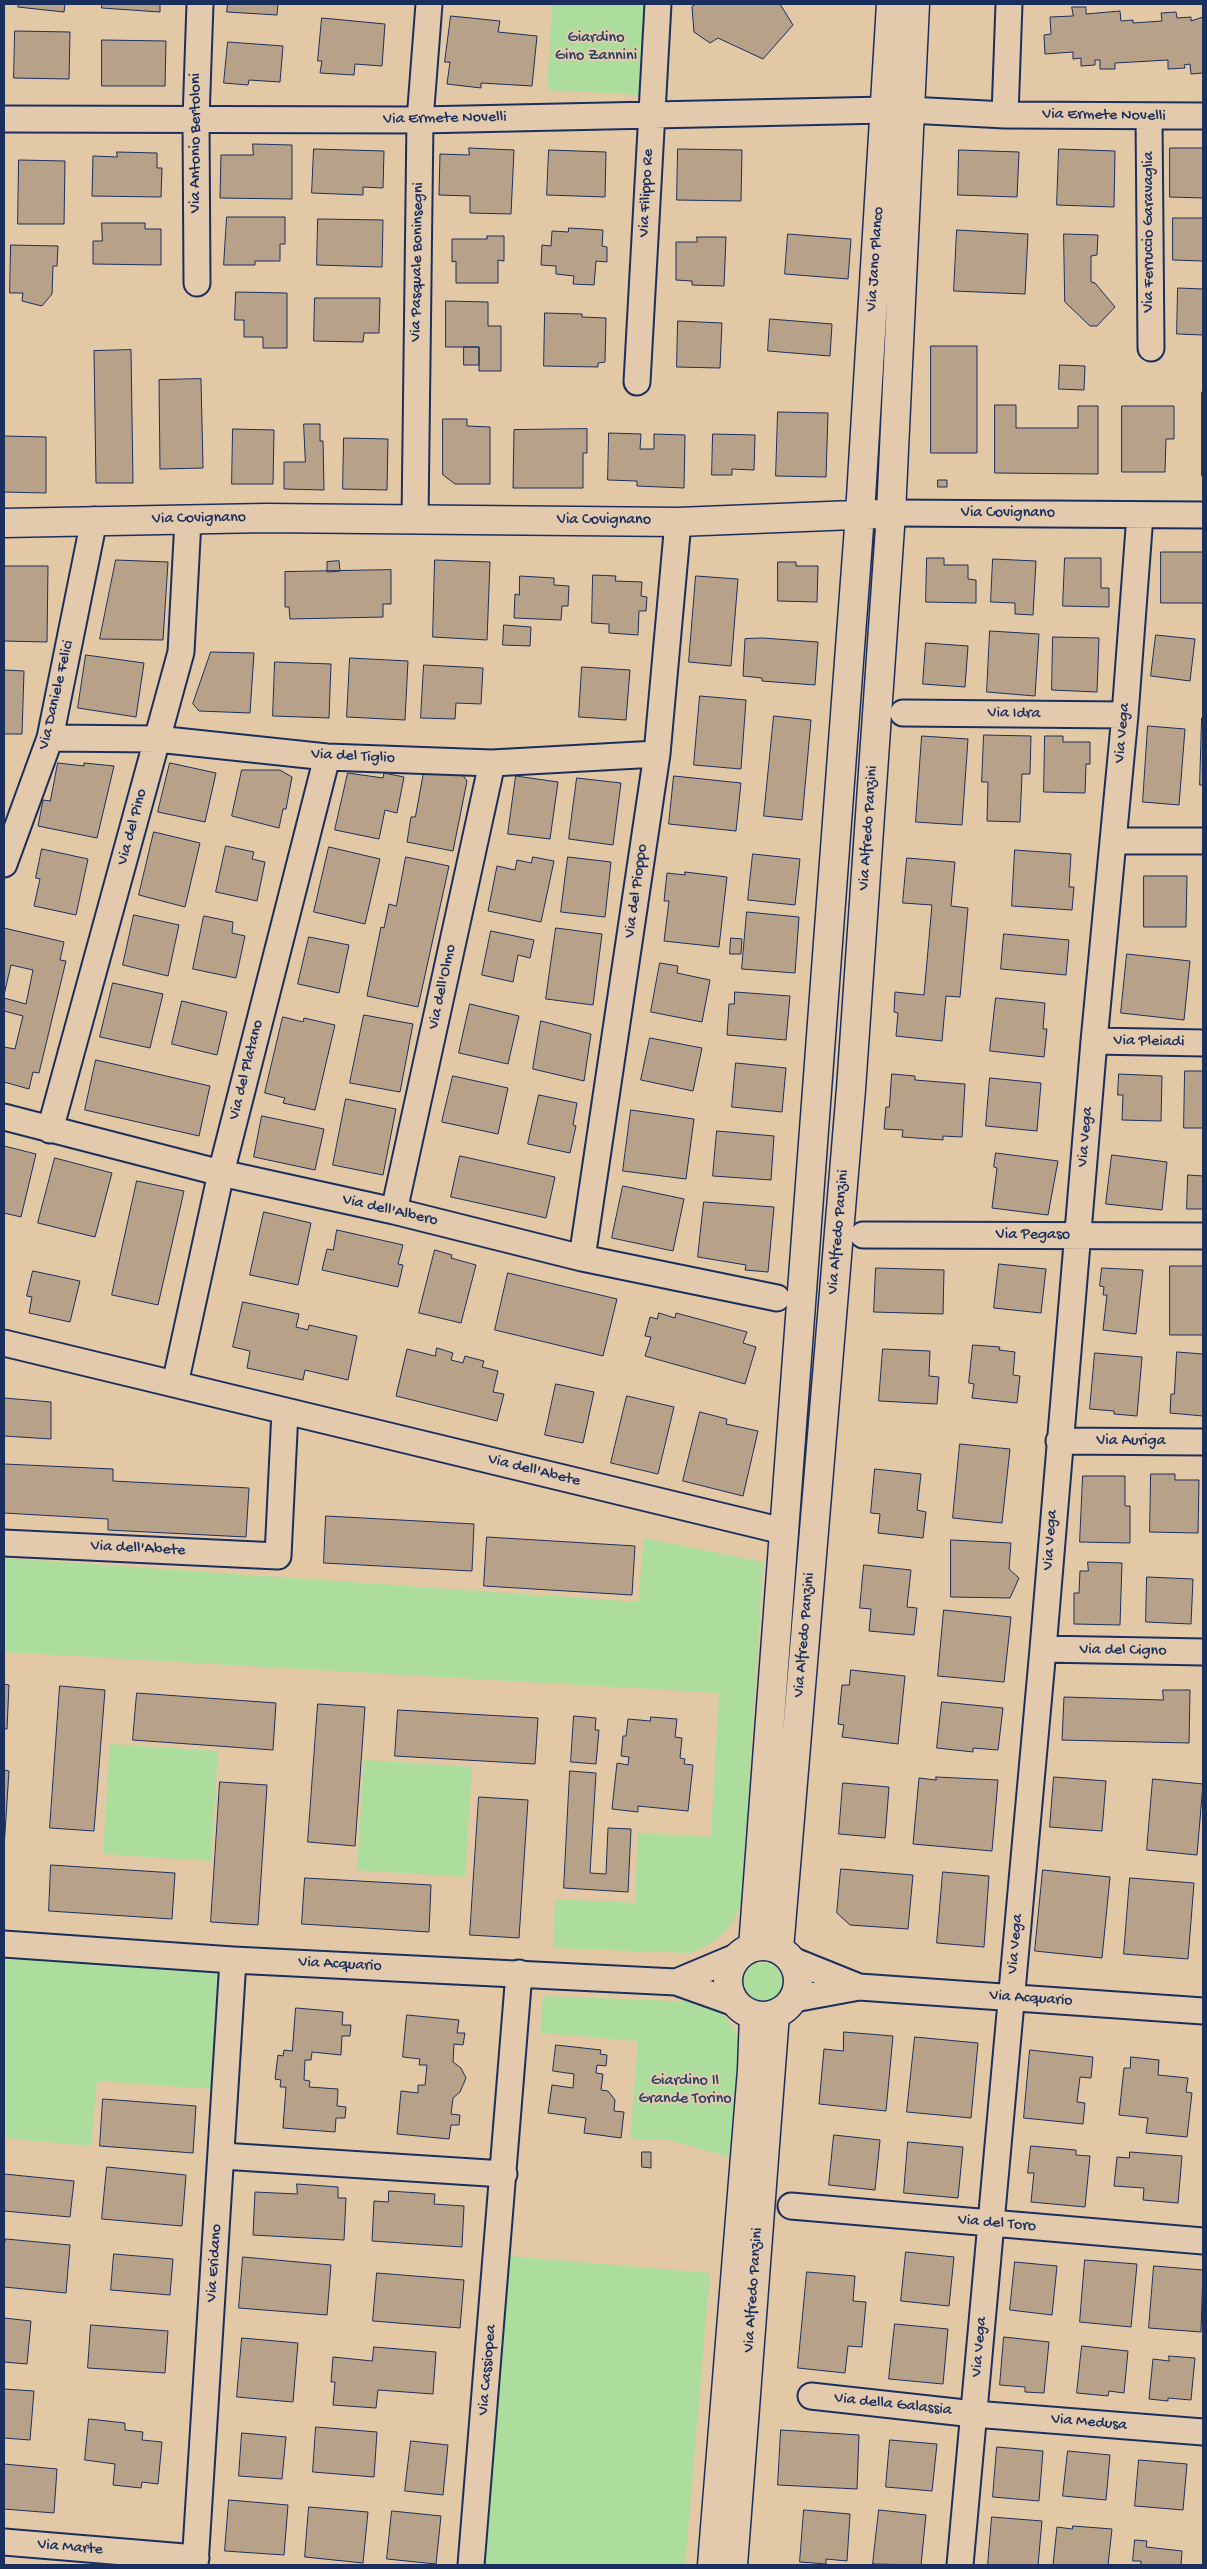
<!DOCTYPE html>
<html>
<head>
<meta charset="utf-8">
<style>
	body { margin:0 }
	#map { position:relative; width:1207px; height:2569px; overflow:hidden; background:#e3c8a5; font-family:"Gochi Hand",sans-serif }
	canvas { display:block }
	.frame { position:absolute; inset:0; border:5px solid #1b2f5e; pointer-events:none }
</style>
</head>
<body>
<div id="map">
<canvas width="1207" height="2569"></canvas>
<div class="frame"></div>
</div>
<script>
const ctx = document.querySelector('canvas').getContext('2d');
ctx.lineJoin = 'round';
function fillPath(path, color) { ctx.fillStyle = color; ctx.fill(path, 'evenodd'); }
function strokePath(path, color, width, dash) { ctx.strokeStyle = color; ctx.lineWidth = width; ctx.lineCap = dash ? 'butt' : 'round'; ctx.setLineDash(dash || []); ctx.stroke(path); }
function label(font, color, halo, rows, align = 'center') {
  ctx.font = font + ' "Gochi Hand",sans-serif'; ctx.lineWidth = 4; ctx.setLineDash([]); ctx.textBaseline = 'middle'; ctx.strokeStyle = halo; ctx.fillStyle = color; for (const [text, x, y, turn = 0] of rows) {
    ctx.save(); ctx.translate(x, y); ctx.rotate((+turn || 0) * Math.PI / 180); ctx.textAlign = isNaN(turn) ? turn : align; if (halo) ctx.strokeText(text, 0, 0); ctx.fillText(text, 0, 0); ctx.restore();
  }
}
fillPath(new Path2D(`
	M552,4H647L642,95L547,90Z
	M644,1538L763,1562L742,1899C733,1929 719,1941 690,1953L553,1948L555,1899L635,1903L638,1833L711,1837L719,1693L4,1652V1558L638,1602Z
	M110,1744L218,1751L211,1861L103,1854Z
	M364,1760L472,1767L465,1877L357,1870Z
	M4,1957L222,1971L214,2089L97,2081L91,2146L4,2138Z
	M743 1982a20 20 0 1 1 40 0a20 20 0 1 1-40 0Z
	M543,1996L698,2002C721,2006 731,2021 739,2041L730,2157L668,2140H630L638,2041L540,2033Z
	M508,2256L710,2273L685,2565H482Z`), '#addd9d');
const building = new Path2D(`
	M19,4H65L64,12L18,7Z
	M102,4H160V12L102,8Z
	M228,4H278L277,15L227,12Z
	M696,4H780L793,25L763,59L718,38L710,43L694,32L692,7Z
	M1072,7H1086V14L1120,11L1121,21L1133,20V23L1162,21L1161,13L1176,12L1177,18L1191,17V21L1203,17V73L1191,74L1190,64L1184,65L1185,68L1168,69V60L1115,63V69H1100V60H1095V65L1081,66V58L1073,59V52L1045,54L1044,35L1051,34L1050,17L1073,16Z
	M451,16L500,21L498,32L537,36L532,86L481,83V88L447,84L450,62H445Z
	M322,18L385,24L382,66L355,64L354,75L320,73L322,61H318Z
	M15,31L70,32L69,79L14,78Z
	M102,40L166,41L165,86H102Z
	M228,42L283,46L280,82L249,80L248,85L224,83Z
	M253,144L292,145V199L220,198L221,155H253Z
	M469,148L514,150L511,214L470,213V196L439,195L440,154L469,155Z
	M1170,148H1203V198L1170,197Z
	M314,149L384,151L383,188L363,187V195L312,193Z
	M678,149L742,150L741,201L677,200Z
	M1059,149L1115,151L1114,207L1057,205Z
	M549,150L606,152L605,197L547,195Z
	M959,150L1019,152L1017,197L958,195Z
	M117,152L157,153V168H162L161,197L92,196L93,156L117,157Z
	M19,160L65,161L64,224H18Z
	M227,217H285V244H280V261H255V265H224Z
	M1173,218H1203V261L1173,260Z
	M318,219L383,220L382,267L317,265Z
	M102,223H145V229H161V265L93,264V241H102Z
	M569,228L603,230L602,246L607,247V262L596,261L594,285L573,284L574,276L556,274V266L541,265L542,245L551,246L552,231L568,232Z
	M957,230L1028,234L1025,294L954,291Z
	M788,234L851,239L848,279L785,274Z
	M1064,234L1098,235L1097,255L1091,256V282L1095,283L1115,307L1097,326H1090L1065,302Z
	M487,236H504V261L498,260V283H456V261L452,262V239H487Z
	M697,237H726L724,286L692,285V281L676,280V242H697Z
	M11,245L58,246L57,266H53L52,294L42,306L22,301L23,293H10Z
	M1178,288L1203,289V335L1177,334Z
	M236,292L287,293V348H263V337H244V320H235Z
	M315,298H380L379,333H364L363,342L314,341Z
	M446,301L488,302V326H501V371H479V347H446Z
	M545,313L582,314V317L606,318L605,362L598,363V367L544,366Z
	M770,319L832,324L830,356L768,351Z
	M678,321L722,323L720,368L677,367Z
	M931,346H977V453H931Z
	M464,347H479V365H464Z
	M131,350L133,483H96L94,351Z
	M1060,365L1085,366L1084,390L1059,389Z
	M201,379L203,468L160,469L159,380Z
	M1202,392H1203V435H1202Z
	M995,405H1016V428H1078V406H1098V474L995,473Z
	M1122,406H1174V439H1166L1165,472H1122Z
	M778,412L828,413L826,477L776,476Z
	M443,419H467V426L490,427V484H455L443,475Z
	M304,424H320V441H323L324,490L284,489V462H305Z
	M233,429L274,430L273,484H232Z
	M587,429V453H583V488H513L514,430Z
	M609,433L641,434L640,449H654V434L685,435L684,488L637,486V481L608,480Z
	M713,434L755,435L754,470L732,469V475H712Z
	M1202,435H1203V476H1202Z
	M4,436L46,437V493L4,492Z
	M344,438L388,439L387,490L343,489Z
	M938,480H947V487H938Z
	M1161,552H1203V603H1161Z
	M927,558H944V565H968V579L976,580V603L926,602Z
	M1065,558H1101V588H1109V607L1063,606Z
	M993,559L1036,561L1033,615L1015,614V603L991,602Z
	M116,560L168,562L163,640L100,639Z
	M435,560L490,562L487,640L433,637Z
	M339,561L340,571L327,572V562Z
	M778,562H796V566H818L817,602L778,601Z
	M4,566H48L47,642L4,641Z
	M391,570V604H383V617L290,619L289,607H285V572Z
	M593,575L616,576L615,581L642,582L641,596L647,597L646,611H639L638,635L609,633V624L592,623Z
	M520,576L554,578V585L569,586L568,606H562L561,620L514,618L515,594L519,595Z
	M696,576L738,579L731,666L689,662Z
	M504,625L531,627L530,646L503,645Z
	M990,631L1039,634L1035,696L987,692Z
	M1156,635L1195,639L1190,681L1151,676Z
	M1053,637L1099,638L1097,692L1052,690Z
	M763,638L818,642L815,685L762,681V678L743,676L745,639Z
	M926,643L968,646L965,687L923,684Z
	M211,652L254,653L250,713L199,711L193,704Z
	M86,655L144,663L136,717L78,708Z
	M350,658L408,661L405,720L347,717Z
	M275,662L331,664L329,718L273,716Z
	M424,665L483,668L481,704L456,703L455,719L421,718Z
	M582,667L630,670L626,720L579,717Z
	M4,670L24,671L22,734H4Z
	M700,696L746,700L741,769L694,765Z
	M774,716L811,720L802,820L764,816Z
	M1202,718H1203V785H1200Z
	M1148,726L1185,729L1179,805L1143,802Z
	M984,735L1031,736L1030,774H1022L1020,822L987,821L988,782H982Z
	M922,736L968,739L962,825L916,822Z
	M1045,736H1063V742H1090V764H1086L1085,793L1044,792Z
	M58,763L84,766V763L114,766L97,838L38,826L43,800L50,801Z
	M170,763L216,773L205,822L158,812Z
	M242,770H280L292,777L286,809H283L279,828L232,816Z
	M424,772L462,774L467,781L453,851L407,842L411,817H415Z
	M348,773L383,778L384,773L404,777L397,813L385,810L379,839L335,830Z
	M516,776L558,782L550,839L508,834Z
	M674,776L741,783L736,831L669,824Z
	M577,778L621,783L613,845L569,839Z
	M154,832L200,843L185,907L139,895Z
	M226,846L254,852L252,859L265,862L257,901L216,892Z
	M329,847L380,859L365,924L314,912Z
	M42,849L88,859L76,915L34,906L40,879L36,878Z
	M1015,850L1071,854L1069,887H1074L1072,910L1012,906Z
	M753,854L800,859L795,905L748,900Z
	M406,857L449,866L418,1007L367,996L381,927L384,928L389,904L396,906Z
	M533,857L554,861L541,922L488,911L497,866L515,870L517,860L531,863Z
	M568,857L611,862L605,917L561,912Z
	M907,858L955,862L951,906L968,908L960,997L946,996L942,1041L896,1036L898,1013L894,1012L895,992L924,995L932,905L903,903Z
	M685,872L727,877L719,947L664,941L669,901H664L667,873L685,875Z
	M1144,876H1187L1186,927H1144Z
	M747,912L799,917L795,973L742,969Z
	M134,915L179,925L168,976L123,965Z
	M204,916L233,922L232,933L245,936L236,978L193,969Z
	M4,928L64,942L60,960L66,961L39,1073L33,1072L29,1089L4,1082V1047L15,1049L23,1016L4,1011V998L26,1004L33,970L11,965L4,995Z
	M556,928L602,934L593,1005L546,999Z
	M491,931L534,940L530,958L518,955L513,982L482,975Z
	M1004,934L1069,940L1066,975L1001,969Z
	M309,937L349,945L339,993L298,984Z
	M731,938L742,939L741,954H730Z
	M1127,954L1190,961L1184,1020L1121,1013Z
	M660,963L678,966L677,973L710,980L702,1022L651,1012Z
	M113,983L163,994L150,1048L100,1037Z
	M735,992L790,996L786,1040L727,1035L729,1004H734Z
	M996,998L1045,1003L1043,1029H1047L1044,1057L990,1051Z
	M182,1001L227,1012L217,1055L172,1044Z
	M470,1004L519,1016L508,1064L459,1053Z
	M364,1015L413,1024L400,1092L350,1083Z
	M283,1017L303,1022L304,1018L335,1025L315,1110L283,1103L285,1098L265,1093Z
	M541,1021L591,1034L584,1081L533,1069Z
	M650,1038L702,1048L693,1091L641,1080Z
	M96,1060L210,1086L199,1136L85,1110Z
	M736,1063L786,1068L782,1112L732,1107Z
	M1185,1071H1203V1128H1184Z
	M892,1074L915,1076V1080L965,1084L962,1137L943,1136V1140L902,1137L903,1130L884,1129L886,1107H889Z
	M1119,1074L1162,1076L1161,1121L1122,1120L1123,1095H1118Z
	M453,1076L508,1088L498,1134L442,1122Z
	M990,1078L1041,1083L1037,1131L986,1126Z
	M539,1095L577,1103L573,1125L576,1126L570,1153L528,1144Z
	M346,1099L396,1109L383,1175L333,1165Z
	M631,1110L694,1119L686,1179L623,1171Z
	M262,1116L324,1129L315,1170L254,1157Z
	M717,1131L774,1136L771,1180L713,1176Z
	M4,1146L36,1154L21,1217L4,1213Z
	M996,1153L1058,1161L1048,1215L992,1208L997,1168L994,1167Z
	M1112,1155L1167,1162L1162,1210L1106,1204Z
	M460,1156L555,1177L546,1218L451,1197Z
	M55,1158L112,1173L95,1237L38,1223Z
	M1188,1175L1203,1176V1209H1187Z
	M137,1181L184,1191L158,1305L112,1295Z
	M623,1186L684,1199L673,1251L612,1238Z
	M704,1202L774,1207L768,1272L745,1270L746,1265L698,1257Z
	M264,1212L311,1223L298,1285L250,1275Z
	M337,1230L403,1245L398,1264L403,1265L398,1287L322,1270L327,1249L333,1250Z
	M435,1250L452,1255L451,1258L476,1265L461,1323L419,1313Z
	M999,1264L1046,1269L1041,1313L994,1308Z
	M1170,1266H1203V1335H1170Z
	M876,1268L944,1270L943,1314L874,1312Z
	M1102,1268L1143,1270L1136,1334L1103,1330L1107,1295H1103L1104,1287L1100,1286Z
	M33,1271L80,1281L70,1322L29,1313L32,1297L27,1296Z
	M508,1273L617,1299L603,1356L495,1330Z
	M243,1302L299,1314L296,1327L308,1330L309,1325L357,1336L348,1380L305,1370L303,1380L247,1368L250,1351L233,1347Z
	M659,1313L675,1318L676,1313L747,1332L743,1343L756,1347L745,1384L645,1356L651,1337L645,1336L650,1317L657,1319Z
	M973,1345L1000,1347L999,1350L1015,1352L1013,1375L1020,1376L1017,1403L972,1398L974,1384L969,1383Z
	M437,1348L453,1353L451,1360L463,1363L465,1356L484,1361L482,1367L498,1371L493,1392L504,1394L497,1421L396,1396L407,1349L435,1356Z
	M883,1349L930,1351L929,1376L939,1377L937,1404L879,1401Z
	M1177,1352L1203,1354V1416L1170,1413L1171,1394H1174Z
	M1095,1353L1142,1357L1137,1416L1114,1414V1411L1090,1409Z
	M556,1384L594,1392L583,1443L545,1435Z
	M627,1396L674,1407L658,1474L611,1463Z
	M4,1398L51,1402V1439L4,1436Z
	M700,1412L727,1419L726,1424L758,1431L743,1496L683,1481Z
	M960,1444L1010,1449L1002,1523L953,1518Z
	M4,1464L113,1469V1481L249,1488L246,1537L108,1530V1519L4,1513Z
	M875,1469L921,1474L917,1510L926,1512L923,1538L878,1533L880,1514L871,1513Z
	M1151,1474H1175V1480H1199L1198,1533L1150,1532Z
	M1083,1476H1125V1506H1130V1543L1080,1542Z
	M326,1516L474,1524L472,1571L324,1563Z
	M487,1537L635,1546L632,1595L484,1586Z
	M951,1540L1011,1543L1009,1569L1019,1578L1010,1598L951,1597Z
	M1088,1562L1122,1563L1120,1625L1074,1624V1593H1079L1080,1571H1088Z
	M864,1565L911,1570L907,1607L917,1608L914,1635L869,1631L871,1609L860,1608Z
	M1147,1577L1193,1579L1191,1624L1146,1622Z
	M944,1610L1011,1617L1004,1682L938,1676Z
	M851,1670L905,1676L898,1744L842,1737L844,1725L838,1724L842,1685H849Z
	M4,1684L9,1685L7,1729H4Z
	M60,1686L105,1690L94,1831L50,1828Z
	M1163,1690H1190L1189,1743L1062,1740L1064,1697L1163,1700Z
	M137,1693L276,1703L273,1750L133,1740Z
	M942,1702L1003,1708L998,1750L973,1748V1752L937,1748Z
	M318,1704L365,1707L355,1846L308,1842Z
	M398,1710L538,1718L535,1764L395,1756Z
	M574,1716L596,1718L595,1730H599L596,1764L571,1762Z
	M651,1717L677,1719L675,1737L682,1738L680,1758L685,1759L684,1764L693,1765L688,1811L638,1806V1812L612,1809L617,1763L628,1765L629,1757L621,1756L623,1736H626L628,1719L650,1721Z
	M4,1770L9,1771L4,1848Z
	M570,1771L596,1773L590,1873L606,1874L608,1828L631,1829L628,1892L564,1888Z
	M936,1777L998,1780L992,1851L913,1844L919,1778L936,1780Z
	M1054,1777L1106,1781L1102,1831L1050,1827Z
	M1153,1779L1203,1784L1197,1855L1147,1850Z
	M220,1782L267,1785L258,1925L211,1922Z
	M843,1783L889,1787L885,1838L839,1834Z
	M479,1797L528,1800L519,1938L470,1935Z
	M51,1865L175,1873L172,1919L49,1911Z
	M841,1869L913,1875L908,1929L850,1925L837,1913Z
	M1043,1870L1110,1877L1102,1958L1035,1951Z
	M943,1872L989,1876L984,1947L937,1943Z
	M305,1878L431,1885L429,1932L302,1924Z
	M1130,1878L1194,1883L1188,1959L1124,1954Z
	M296,2008L343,2012L342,2025H351L350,2036H342L341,2055L312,2052L311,2060H305L304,2080L310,2081L309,2087L338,2089L337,2106L346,2107L345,2118H336L335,2132L283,2128L286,2087H280L281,2080L275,2079L278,2055L283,2056L284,2050L292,2051Z
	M407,2015L459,2020L457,2033H465L463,2045L454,2044L453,2062L461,2068L466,2078L460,2092L453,2098L451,2114L460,2115L459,2125H451L449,2139L397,2134L401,2091L418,2093V2085H425L427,2065H419L420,2059L403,2057Z
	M844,2032L893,2036L886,2111L819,2104L824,2049L843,2051Z
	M915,2037L978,2043L971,2118L907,2112Z
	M556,2045L601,2050L600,2054L607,2055L606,2066L597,2065L596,2073L603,2074L601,2090L608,2091L615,2100L614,2111L624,2112L621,2138L584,2133L586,2118L548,2113L552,2085L573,2088L574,2074L553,2071Z
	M1030,2050L1093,2057L1091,2078L1080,2077L1077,2102L1085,2103L1083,2124L1024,2118Z
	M1131,2057L1159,2060L1158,2075L1188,2078L1186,2092L1192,2093L1187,2137L1146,2133L1148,2118L1119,2115L1124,2068H1130Z
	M103,2099L196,2106L193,2153L100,2146Z
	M834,2135L880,2140L875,2190L829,2185Z
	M908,2142L963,2147L958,2198L904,2193Z
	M1031,2146L1076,2150V2155L1090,2156L1085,2207L1031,2202L1034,2173H1028Z
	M642,2152H651V2168L642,2167Z
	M1130,2152L1182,2156L1178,2203L1143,2200L1144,2188L1114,2186L1117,2157L1129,2158Z
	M107,2167L186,2175L182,2226L102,2219Z
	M4,2174L74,2181L70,2217L4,2211Z
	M297,2184L338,2187V2198H346L344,2240L253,2235L255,2192L297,2194Z
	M389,2191L435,2194L434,2204L464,2206L462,2247L372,2241L374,2201L388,2202Z
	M6,2239L70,2245L66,2293L4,2287V2245Z
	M906,2252L954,2257L949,2306L901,2301Z
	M114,2254L173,2259L170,2295L111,2290Z
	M243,2257L331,2265L327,2315L239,2308Z
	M1085,2260L1137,2264L1131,2327L1080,2322Z
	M1015,2262L1057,2266L1052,2315L1010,2310Z
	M1154,2266L1203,2270L1201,2332L1149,2328Z
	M807,2272L855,2276L853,2301L866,2302L862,2347L848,2346L845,2373L798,2368Z
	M377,2273L464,2280L460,2328L373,2321Z
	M4,2318L31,2321L27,2364L4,2362Z
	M895,2324L948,2329L943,2384L889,2379Z
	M91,2325L168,2331L165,2373L88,2368Z
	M1004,2337L1049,2342L1044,2393L1025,2392V2387L1000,2385Z
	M242,2338L298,2343L293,2402L237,2397Z
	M1082,2346L1128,2351L1124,2393L1109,2391L1108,2396L1077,2393Z
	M374,2347L436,2352L433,2394L378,2390L376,2408L333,2405L335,2382H331L333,2357L372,2361Z
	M1169,2356L1195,2358L1191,2400L1168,2398V2401L1149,2399L1153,2359L1169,2361Z
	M4,2389L34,2391L30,2440L4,2438Z
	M89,2419L125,2423V2430L143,2432L142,2440L162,2442L158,2484L142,2482L141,2488L113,2485L115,2464L85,2460Z
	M316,2427L377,2432L374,2477L313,2472Z
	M781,2430L859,2435L857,2489L778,2485Z
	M242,2433L286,2437L282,2479L239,2476Z
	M890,2440L937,2444L932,2491L886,2487Z
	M411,2441L448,2445L443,2495L405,2491Z
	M997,2447L1043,2451L1039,2501L993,2497Z
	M1068,2451L1110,2455L1106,2500L1063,2496Z
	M1139,2460L1187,2464L1183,2510L1135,2506Z
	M4,2464L57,2469L54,2513L4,2509Z
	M229,2500L288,2505L284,2555L225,2551Z
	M309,2507L368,2512L363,2563L305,2557Z
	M804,2510L850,2514L847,2561L826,2559V2564L800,2562Z
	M879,2510L926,2515L921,2565L873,2564Z
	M392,2511L441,2516L436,2564L387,2559Z
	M992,2517L1042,2521L1038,2565H988Z
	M1073,2526L1112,2529L1108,2565H1053L1057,2527L1072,2529Z
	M1135,2540L1147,2541L1146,2547L1182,2551L1181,2565H1141V2561H1133Z`);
fillPath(building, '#b7a289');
strokePath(building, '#1b2f5e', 1);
const street = new Path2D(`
	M909,110L1005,115L1203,116
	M1005,115L1009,4
	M1149,116L1151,348
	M4,119L420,120L886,110
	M197,283L196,119L200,4
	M637,382L658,4
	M891,513L1203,515
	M415,520L420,120L429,4
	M903,713L1125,715
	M50,738L157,739L327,757L492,763L657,754
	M1113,841H1203
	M4,864L50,738L94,520
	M1094,1041L1203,1043
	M4,1117L221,1173L394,1211L582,1258L777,1298
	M50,1130L181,652L188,520
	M394,1211L492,763
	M863,1235L1203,1236
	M582,1258L657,754L678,522
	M4,1343L783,1531
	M175,1384L221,1173L327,757
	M1059,1441L1203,1442
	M4,1543L278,1556L285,1411
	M1043,1649L1203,1652
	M4,1944L233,1960L676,1982L735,2003
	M792,1960L859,1987
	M676,1982L738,1956
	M794,1999L859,1987L1203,2011
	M222,2156L504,2174
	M791,2206L1203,2241
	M811,2396L974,2414L1203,2432
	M4,2542L196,2558
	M195,2565L233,1960
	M471,2565L519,1973
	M960,2565L1043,1649L1094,1041L1125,715L1140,515`);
const secondary = new Path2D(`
	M4,523L266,518L678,522L879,514
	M728 1981a35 35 0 1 1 70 0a35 35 0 1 1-70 0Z
	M753,1947L860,514L891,4
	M779,1949L851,1089L891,513L915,4
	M712,2565L752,2070L754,2015
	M733,2565L775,2014`);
strokePath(street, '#1b2f5e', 29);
strokePath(secondary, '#1b2f5e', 31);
strokePath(street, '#e3caac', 25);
strokePath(secondary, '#e3caac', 28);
label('16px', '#2a4064', '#e3caac', [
	["Giardino",596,39],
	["Gino Zannini",596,57],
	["Giardino Il",685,2082],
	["Grande Torino",685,2100]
]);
label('16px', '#1b2f5e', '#e3caac', [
	["Via Ermete Novelli",1104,116,1],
	["Via Ermete Novelli",445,119,-1],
	["Via Antonio Bertoloni",197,143,-90],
	["Via Filippo Re",647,193,-87],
	["Via Ferruccio Garavaglia",1150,232,-90],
	["Via Jano Planco",876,259,-86],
	["Via Pasquale Boninsegni",418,262,-89],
	["Via Covignano",1008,514],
	["Via Covignano",199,519,-1],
	["Via Covignano",604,521],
	["Via Daniele Felici",57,695,-77],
	["Via Idra",1014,714,1],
	["Via Vega",1123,733,-85],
	["Via del Tiglio",353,757,3],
	["Via del Pino",133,827,-75],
	["Via Alfredo Panzini",869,828,-86],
	["Via del Pioppo",637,891,-82],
	["Via dell'Olmo",443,987,-78],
	["Via Pleiadi",1149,1042,1],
	["Via del Platano",247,1070,-76],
	["Via Vega",1086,1137,-85],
	["Via dell'Albero",390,1211,13],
	["Via Alfredo Panzini",839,1232,-85],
	["Via Pegaso",1033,1236],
	["Via Auriga",1131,1442],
	["Via dell'Abete",534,1471,14],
	["Via Vega",1051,1540,-86],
	["Via dell'Abete",138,1549,3],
	["Via Alfredo Panzini",805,1635,-85],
	["Via del Cigno",1123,1651,1],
	["Via Vega",1016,1944,-85],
	["Via Acquario",340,1965,3],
	["Via Acquario",1031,1999,4],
	["Via del Toro",997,2224,5],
	["Via Eridano",215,2263,-86],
	["Via Alfredo Panzini",754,2290,-86],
	["Via Vega",980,2347,-85],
	["Via Cassiopea",488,2370,-85],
	["Via della Galassia",893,2405,6],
	["Via Medusa",1089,2423,5],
	["Via Marte",70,2548,5]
]);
</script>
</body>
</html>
